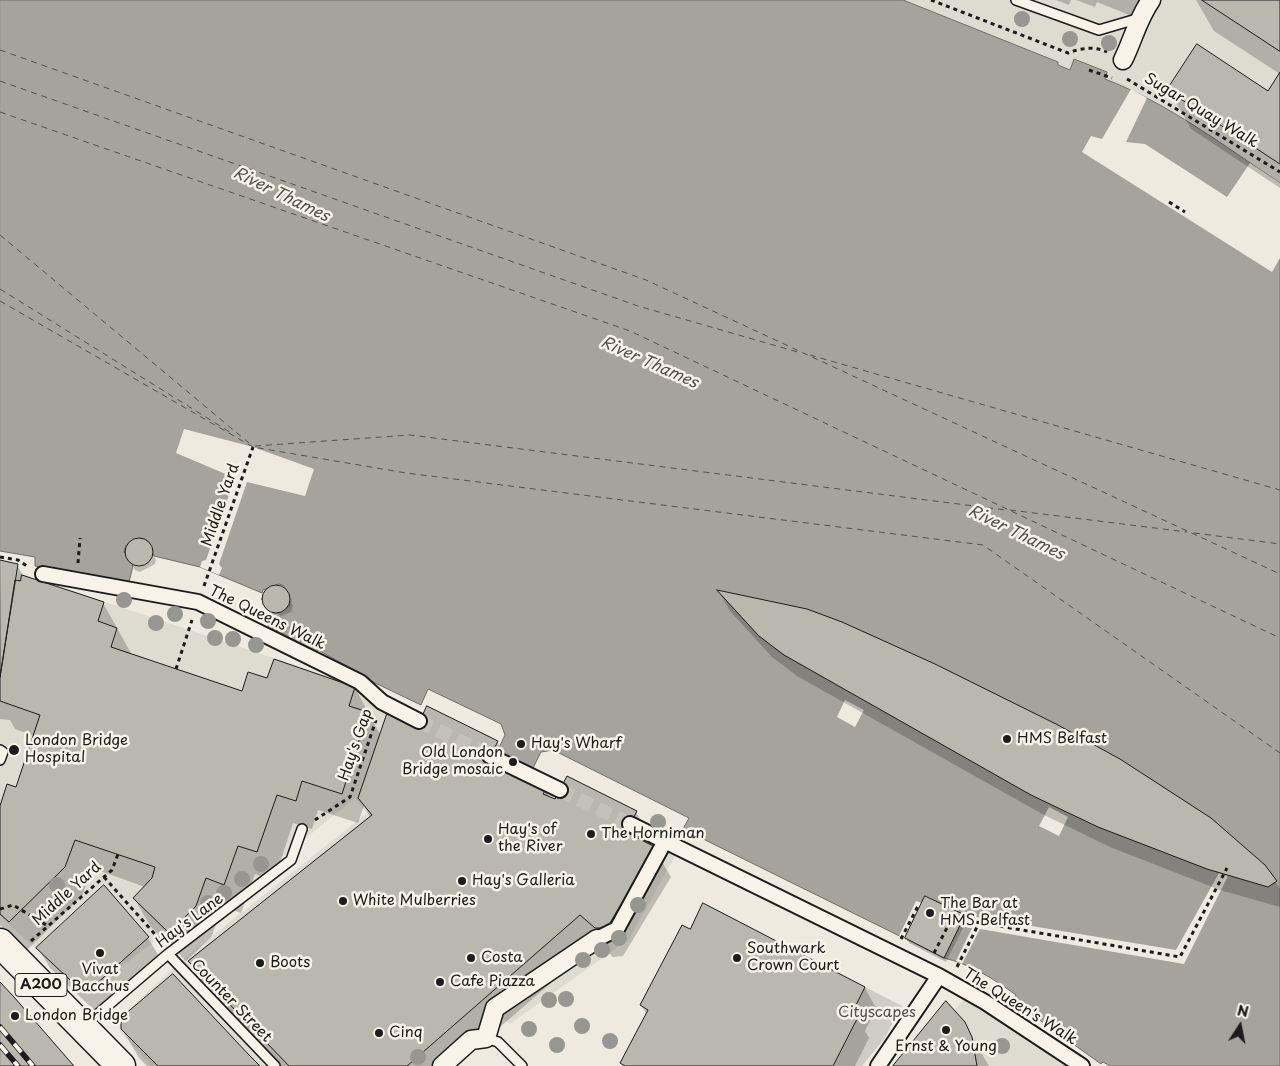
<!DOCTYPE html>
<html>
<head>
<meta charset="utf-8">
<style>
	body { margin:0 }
	#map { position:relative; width:1280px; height:1066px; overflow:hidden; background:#eeeae0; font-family:"Playpen Sans",sans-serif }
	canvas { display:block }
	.north { position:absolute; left:1215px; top:1001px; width:50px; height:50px; -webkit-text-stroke:4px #f7f3e8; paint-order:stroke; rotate:11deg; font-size:14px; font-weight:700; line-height:20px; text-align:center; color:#1c1c1c }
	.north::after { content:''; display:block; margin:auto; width:18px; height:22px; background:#1c1c1c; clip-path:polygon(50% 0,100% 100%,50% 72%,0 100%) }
</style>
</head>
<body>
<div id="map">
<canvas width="1280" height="1066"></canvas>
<div class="north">N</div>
</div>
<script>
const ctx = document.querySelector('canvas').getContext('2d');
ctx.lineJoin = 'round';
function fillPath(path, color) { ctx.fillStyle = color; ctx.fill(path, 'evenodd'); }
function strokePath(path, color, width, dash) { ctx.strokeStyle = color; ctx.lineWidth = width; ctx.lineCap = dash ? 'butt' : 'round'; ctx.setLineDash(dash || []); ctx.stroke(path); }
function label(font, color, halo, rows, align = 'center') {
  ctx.font = font + ' "Playpen Sans",sans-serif'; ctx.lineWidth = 5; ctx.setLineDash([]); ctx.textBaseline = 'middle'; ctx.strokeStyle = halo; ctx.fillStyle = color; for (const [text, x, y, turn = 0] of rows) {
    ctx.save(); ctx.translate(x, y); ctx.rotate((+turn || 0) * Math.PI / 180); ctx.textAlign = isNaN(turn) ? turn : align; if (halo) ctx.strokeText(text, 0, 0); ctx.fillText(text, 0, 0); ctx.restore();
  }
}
fillPath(new Path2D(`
	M903,0H1280V183L1181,118L1131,89L1104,79L1107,72L1074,59L1070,70L1057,65L1058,62Z
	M0,560L18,564L5,648L18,573L355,685L679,849L629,939L510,1024L495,1013L434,1066H151L120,1031L119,1018L187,956L367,813L355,798L187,935L155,941L85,994L0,916Z
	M966,997L1073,1066H906Z`), '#dedbd1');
fillPath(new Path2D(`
	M865,987L902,1006L884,1039L862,1066H833L858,1017L852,1013Z`), '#cfccc3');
const water = new Path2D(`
	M0,0H903L1058,62V65L1070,70L1074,59L1107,72L1105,79C1168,103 1224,146 1280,183V1066H1110L1103,1062L1101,1064L1013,1001L1016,995C994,979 970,964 944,958L683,829L689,818L553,750L541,752L533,768C520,765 508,760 498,750L505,735L501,724L428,689L421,705L369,680V678L318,650L317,652L268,626L272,613L289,607L291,601L284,586L279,584L263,590L262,593L200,567L154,556L147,540L141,538L126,545L124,551L133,566L129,582L35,566V557L0,551Z`);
fillPath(water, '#a6a39d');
strokePath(water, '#6f6d69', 1);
fillPath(new Path2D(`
	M1131,89L1147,98L1126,142L1145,144L1227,197L1250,163L1280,183V258L1272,272L1082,152L1091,136L1102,139Z
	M184,429L253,447L314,469L305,496L247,482L219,564L222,568L219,575L200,567L202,561L206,560L235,478L176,453Z
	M845,700L864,710L855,727L837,717Z
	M1049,807L1068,817L1059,836L1039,826Z
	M1219,873L1228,876L1184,964L980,929L962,964L956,961L972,928L959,926L944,958L899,936L916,901L922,903L925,896L965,915L1176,950Z`), '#eeeae0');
fillPath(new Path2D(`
	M1056,0H1071L1069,5Z
	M1076,0H1147L1139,19L1097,2L1095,7Z
	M1196,0H1280V188L1191,129L1169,90L1268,92L1280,74L1214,31Z
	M141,539L146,541L156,560L155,564L140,572L135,570L125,551L127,546Z
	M0,561L17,565L24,577L103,603L132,655L243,693L268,680L355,688L381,736L417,728L497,742L514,771L545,790L550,798L556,801L636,812L653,841L650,846L654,848L671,877L623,956L613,957L597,943L455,1066H279L206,990L190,961L370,817L364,806L358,823L318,810L312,829L293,823L274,881L255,874L241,913L222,906L212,936L186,961L151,927L134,898L145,887L92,868L82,896L26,951L0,925V809L16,789L34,736L15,729L10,720L0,719Z
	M279,585L283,587L293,606L291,612L279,617L280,615L270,611L262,596L264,591Z
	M719,592L1271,874L1280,889V907L1220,890L1110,847L1044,815L797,676L772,657L730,611Z
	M964,916L967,920L946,962L909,943L906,938Z
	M148,938L160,958L97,1013L50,968L38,948Z
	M865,988L876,1008L865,1031L869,1038L855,1066H623L621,1063L647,1015L641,1005Z
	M964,1023L989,1066H895Z
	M122,1029L259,1066H147L139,1058Z`), '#0003');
strokePath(new Path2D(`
	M0,50L646,280L1280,574
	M0,81L638,306L801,353
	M0,112L630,331L1280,638
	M0,235L249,443
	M0,289L233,434
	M0,301L253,447L406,473L983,545L1280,753
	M810,355L1280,490
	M255,446L410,435L1006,510
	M1010,510L1187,532
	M1194,533L1280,544`), '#535250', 1, [6, 5]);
const building = new Path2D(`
	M1202,0H1280V51Z
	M1197,44L1268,91L1280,72V164L1167,90Z
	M125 552a14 14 0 1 1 28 0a14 14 0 1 1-28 0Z
	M0,560L18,564L0,677Z
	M22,575L104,602L98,621L117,628L111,647L242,691L248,672L267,678L274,659L355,687L349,706L368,712L342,794L302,781L296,801L277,795L257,852L238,846L224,885L206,878L196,906L169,933L133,898L152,878L155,867L75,840L65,867L9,922L0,914V806L7,784L16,787L40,715L0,701V677L15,580L20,581Z
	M262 599a14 14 0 1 1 28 0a14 14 0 1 1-28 0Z
	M717,590L807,609L842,622L935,664L1056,724L1120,759L1211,818L1265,865L1277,881L1268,887L1207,869L1098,827L1031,795L784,655L759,636Z
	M427,706L498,741L486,765L497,771L500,766L546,789L543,794L555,799L567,776L637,811L626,832L655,847L607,928H595L580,915L407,1066H289L188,961L372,815L358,798L387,713L417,727Z
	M104,885L149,937L85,994L36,948Z
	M925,896L965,915L944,958L905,938Z
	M703,903L865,987L852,1013L858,1017L833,1066H625L620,1063L648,1010L640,1005L682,925L690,929Z
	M173,974L250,1056L260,1066H158L121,1029V1018Z
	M0,982L14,997L74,1066H0Z
	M946,1001L965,1022L972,1037L977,1066H893Z`);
fillPath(building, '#bab7af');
strokePath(building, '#1c1c1c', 1);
strokePath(new Path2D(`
	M419,721L490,756
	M560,790L630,824`), '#c4c1b9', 14, [14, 7]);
const service = new Path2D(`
	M1016,0L1099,30L1140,18
	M0,750L3,752L0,760
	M168,954L275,1066
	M85,1025L168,954L291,860L302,829
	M486,1038L498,1042L522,1066`);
const pedestrian = new Path2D(`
	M43,574L198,602L360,682L382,702L419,721
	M490,756L560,790
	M630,824L939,976L985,1002L1082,1066
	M597,939L617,929L665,841
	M878,1066L939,976`);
const minor = new Path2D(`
	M1123,60C1133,40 1138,18 1151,0
	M442,1066L471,1040L486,1038L495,1008L597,939`);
const primary = new Path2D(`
	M0,943L121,1066`);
strokePath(service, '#1c1c1c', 12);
strokePath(pedestrian, '#1c1c1c', 18);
strokePath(minor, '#1c1c1c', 21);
strokePath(primary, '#1c1c1c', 31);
strokePath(new Path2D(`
	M931,0L1068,53C1081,48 1094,46 1107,52
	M1089,70L1112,78
	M1127,79L1280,172
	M1169,202L1185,212
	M0,557L18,560L27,566
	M78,563L80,538
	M204,586L253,447
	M176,669L192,620
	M315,820L350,797L376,720
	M104,877L160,940
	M0,909L13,905L48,926
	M901,939L918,906H920
	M31,941L112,870L118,854
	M934,953L952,918L1180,957L1227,868
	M957,967L979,923`), '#1c1c1c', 3, [4, 4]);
strokePath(service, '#f7f3e8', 9);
strokePath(pedestrian, '#f7f3e8', 14);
strokePath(minor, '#f7f3e8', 18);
strokePath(primary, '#f7f3e8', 28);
const rail = new Path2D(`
	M0,1027L33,1066
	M0,1045L18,1066`);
strokePath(rail, '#1c1c1c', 5.5);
strokePath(rail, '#f7f3e8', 4, [11]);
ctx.fillStyle = '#989690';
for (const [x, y] of [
	[1022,19],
	[1070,39],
	[1109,43],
	[124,600],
	[175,614],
	[208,621],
	[156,623],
	[215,638],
	[233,639],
	[256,645],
	[658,822],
	[261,864],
	[242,879],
	[57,885],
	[224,893],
	[208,903],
	[638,905],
	[619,938],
	[602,950],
	[583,960],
	[566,999],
	[549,1000],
	[582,1026],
	[529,1029],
	[610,1041],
	[557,1045],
	[1002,1046],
	[418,1057]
]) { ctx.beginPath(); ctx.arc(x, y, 8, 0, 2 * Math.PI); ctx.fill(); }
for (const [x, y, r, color] of [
	[1007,739,5,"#1c1c1c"],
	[521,744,5,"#1c1c1c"],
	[14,750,6,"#1c1c1c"],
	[513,762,5,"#1c1c1c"],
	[591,834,5,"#1c1c1c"],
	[488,839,5,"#1c1c1c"],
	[462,881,5,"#1c1c1c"],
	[343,901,5,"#1c1c1c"],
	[930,913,5,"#1c1c1c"],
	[100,953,5,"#1c1c1c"],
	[471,958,5,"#1c1c1c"],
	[737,958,5,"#1c1c1c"],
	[260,963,5,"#1c1c1c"],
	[440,982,5,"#1c1c1c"],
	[15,1016,5,"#1c1c1c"],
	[946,1030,5,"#1c1c1c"],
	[379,1033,5,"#1c1c1c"]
]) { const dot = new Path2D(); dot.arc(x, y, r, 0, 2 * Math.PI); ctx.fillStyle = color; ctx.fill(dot); strokePath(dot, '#f7f3e8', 2); }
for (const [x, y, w] of [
	[41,985,52]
]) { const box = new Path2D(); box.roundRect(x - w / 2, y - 11.5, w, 23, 4); ctx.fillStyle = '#f7f3e8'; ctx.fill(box); strokePath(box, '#1c1c1c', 1); }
label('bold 14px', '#1c1c1c', null, [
	["A200",41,985]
]);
label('15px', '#1c1c1c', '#f7f3e8', [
	["Sugar Quay Walk",1201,111,31],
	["Middle Yard",221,505,-71],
	["The Queens Walk",267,618,26],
	["Hay's Gap",356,745,-71],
	["Middle Yard",67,894,-42],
	["Hay's Lane",190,921,-37],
	["Counter Street",231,1001,46],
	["The Queen's Walk",1020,1007,32]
]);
label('15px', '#1c1c1c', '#f7f3e8', [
	["HMS Belfast",1017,739],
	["London Bridge",25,741],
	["Hospital",25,758],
	["Hay's Wharf",531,744],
	["Old London",503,753,"right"],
	["Bridge mosaic",503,770,"right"],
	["Hay's of",498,830],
	["the River",498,847],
	["The Horniman",601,834],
	["Hay's Galleria",472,881],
	["White Mulberries",353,901],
	["The Bar at",940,904],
	["HMS Belfast",940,921],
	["Southwark",747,949],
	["Crown Court",747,966],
	["Costa",481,958],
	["Boots",270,963],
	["Vivat",100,970,"center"],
	["Bacchus",100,987,"center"],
	["Cafe Piazza",450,982],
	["London Bridge",25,1016],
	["Cinq",389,1033],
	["Ernst & Young",946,1047,"center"]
], 'left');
label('15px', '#52514e', '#f7f3e8', [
	["Cityscapes",877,1013]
]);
label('italic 16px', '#535250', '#f7f3e8', [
	["River Thames",281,195,26],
	["River Thames",649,363,24],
	["River Thames",1016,533,26]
]);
</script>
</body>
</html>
